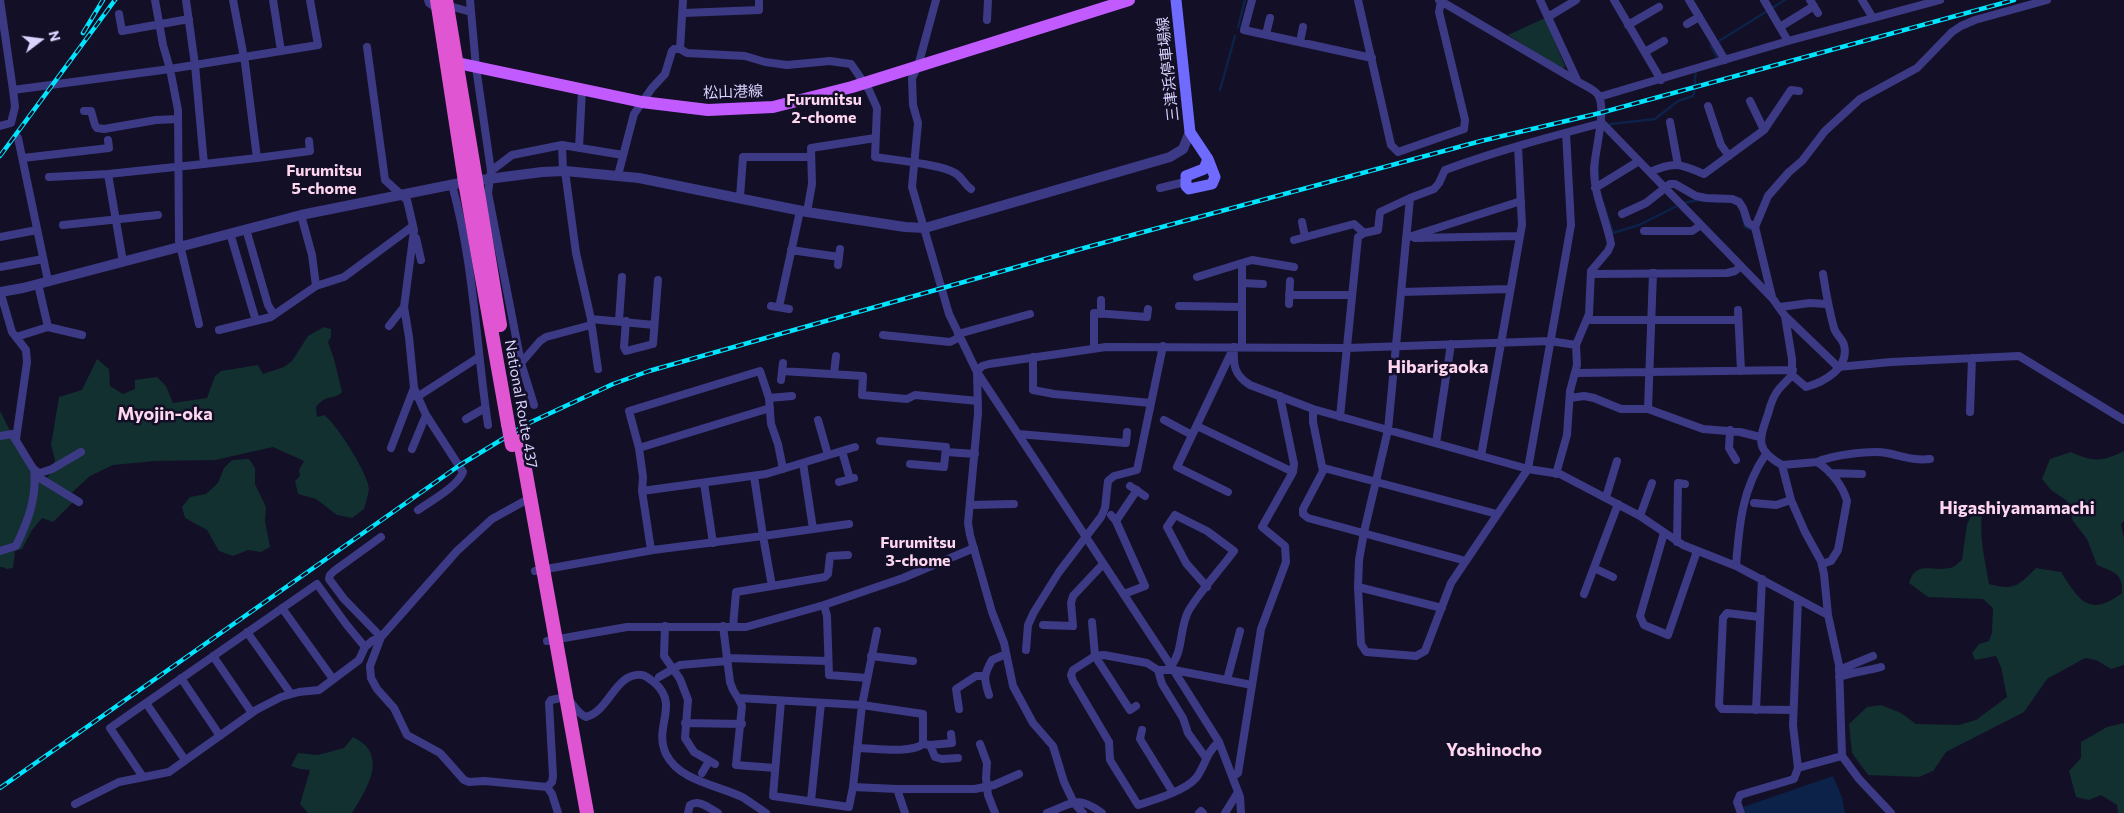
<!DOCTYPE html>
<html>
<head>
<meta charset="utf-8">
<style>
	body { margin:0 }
	#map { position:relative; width:2124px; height:813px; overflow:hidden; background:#130f26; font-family:Commissioner,sans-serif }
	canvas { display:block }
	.north { position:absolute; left:15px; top:15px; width:50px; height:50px; -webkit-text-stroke:4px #130f26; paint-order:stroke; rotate:75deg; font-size:14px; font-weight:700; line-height:20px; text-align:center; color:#d9d4ff }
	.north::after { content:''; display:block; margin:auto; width:18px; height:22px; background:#d9d4ff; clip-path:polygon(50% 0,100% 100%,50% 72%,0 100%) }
</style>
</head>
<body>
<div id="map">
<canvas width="2124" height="813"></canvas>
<div class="north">N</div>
</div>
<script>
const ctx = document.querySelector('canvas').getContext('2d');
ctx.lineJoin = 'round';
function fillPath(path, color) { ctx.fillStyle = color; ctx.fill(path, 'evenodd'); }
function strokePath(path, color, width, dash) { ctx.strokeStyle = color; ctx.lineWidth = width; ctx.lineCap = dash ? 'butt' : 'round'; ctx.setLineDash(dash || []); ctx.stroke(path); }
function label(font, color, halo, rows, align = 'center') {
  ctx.font = font + ' Commissioner,"Noto Sans JP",sans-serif'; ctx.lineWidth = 5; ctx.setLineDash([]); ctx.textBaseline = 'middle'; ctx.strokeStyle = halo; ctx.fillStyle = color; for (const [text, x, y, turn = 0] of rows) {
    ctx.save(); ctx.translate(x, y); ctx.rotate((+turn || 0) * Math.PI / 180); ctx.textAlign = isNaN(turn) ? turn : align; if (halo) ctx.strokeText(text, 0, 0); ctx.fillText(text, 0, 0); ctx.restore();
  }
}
fillPath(new Path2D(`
	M1545,18L1565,66L1563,70L1508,35Z
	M324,327L331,329V337L328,342L334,359L342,392C333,401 327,393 316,407L317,417L324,415C336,423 369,475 369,489C368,495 366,502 364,509L352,518L337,515L316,499L298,494L295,481L300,476L299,470L304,461L273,447L215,460L155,461L113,465L90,476L66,498L73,502L53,522L42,518L32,530L22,549L15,551L13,568L6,569L3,567H0V411L29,468L32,480L48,477L55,460L51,445L59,397L82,390L97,359L109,369L110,386L123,394L135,389V380L157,377L166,386L173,403L207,398L215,376L221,371L258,365L263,374L284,367L292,361L308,336Z
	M2124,451V521L2121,524L2124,538V665L2111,669L2096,660L2085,658L2047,679L2024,712L1946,752L1933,771L1919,777L1868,775L1852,753L1849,724L1867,707L1881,705L1901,713L1916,724L1959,725L1976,720L2007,697L2001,667L1996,656L1975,660L1972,653L1979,644L1989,641L1992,633L1993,608L1983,599L1928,597L1909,583C1916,560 1932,572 1949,568C1954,568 1958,563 1962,560L1967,524L1972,515L1982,513C1979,539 1985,559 1989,584C2014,591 2018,586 2036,568L2061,572C2079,600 2089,618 2122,593C2123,573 2114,572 2097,565L2087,539L2073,521L2067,501L2051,490L2042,479L2050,459L2071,452C2092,462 2103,462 2124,451Z
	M249,459L255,468V484L266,507L265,521L270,547L261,552L248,550L233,556L219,551L207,530L185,518L182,507L190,497L206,494L218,483L224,468L232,460Z
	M2124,723V813H2118L2117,805L2101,795L2089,800L2076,797L2069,771L2081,758V742L2107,727Z
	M353,737C389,754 368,788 352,813H308L300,804L310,770L300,769L291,766L298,753L318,755L344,748Z`), '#12302f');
fillPath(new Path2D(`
	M1833,776L1842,797L1845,813H1746L1743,807Z`), '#0c2248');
strokePath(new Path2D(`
	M1238,27L1245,0
	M1716,60L1717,57L1711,46L1785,0
	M1220,90L1235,36
	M1608,127L1611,124L1655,119L1678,101L1693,96C1696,89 1694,79 1696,71
	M1598,162V182
	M1603,202L1613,233L1639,225L1679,205
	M1684,203L1697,200L1720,202
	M1742,216L1745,227L1753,230`), '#0c2248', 2.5);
strokePath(new Path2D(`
	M0,0L13,90
	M155,0L163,45L170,69L178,110L179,241L199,324
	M186,0L195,65L204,164L257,158L245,63L233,0
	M273,0L281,51
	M428,0L429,3L439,10
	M470,0L476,67L491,171L488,193L521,363L534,405
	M936,0L918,66L912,78L913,105L918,123L912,187L949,314L977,372L1171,666L1219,742L1240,797L1241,813
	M1252,0L1244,30L1372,58
	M1358,0L1391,145L1398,152L1464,129L1465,120L1439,12L1441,1
	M1439,0L1577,81C1583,85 1595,89 1599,96C1606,113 1595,150 1594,169C1594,196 1606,218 1611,244L1608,251L1591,271L1589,314L1576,345L1577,365L1570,391L1567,435L1556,474
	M1540,0L1577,80
	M1614,0L1661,80
	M1689,0L1725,60
	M1764,0L1788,41
	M1810,0L1818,13
	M1862,0L1873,18
	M453,7L471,12
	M684,13L759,10V0
	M119,14L122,31L189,19
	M1548,17L1576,0
	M987,20L988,0
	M1687,24L1699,17
	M1628,25L1659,7
	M1780,27L1814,6
	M1266,34L1270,18
	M1300,42L1303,27
	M367,47L385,180L407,200L414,230L404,307L409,337L414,388L426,415L463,472C458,486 431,501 418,510
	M680,49L687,53L745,56L765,62L787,65L830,61L851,64L869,90L877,108L875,157C894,160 940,164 955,173C962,177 964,184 971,189
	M1645,52L1664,41
	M1599,97L1788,41L1940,0
	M1750,101L1764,130
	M1708,106L1721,145L1729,156
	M84,111H91L95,125L97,128L104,129L156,120L178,119
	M1670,122L1678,165
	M1602,123L1773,299L1785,316L1838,367L1891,362L2019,356L2124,420
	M0,126L11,123L15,107L13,90L170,69L318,45L310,0
	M1566,133L1571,225L1528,469L1451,583L1425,651L1416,656L1366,652L1361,644L1358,587L1359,560L1364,532L1388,430L1410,198L1434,189L1439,183L1445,170C1496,151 1549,137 1602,123
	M18,138L48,281
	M562,145L563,171
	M579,148L582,90
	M23,158L109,148L108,140
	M257,158L310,151L309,141
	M491,171L512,155L562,145L623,155
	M565,171L576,253L591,319L654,325
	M1650,172C1675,161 1680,164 1704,174L1764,130L1791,90L1799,91
	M108,174L123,262
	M618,175L634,114L652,88L665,74L672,51L674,49H680L683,0
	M49,177L108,174L204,164
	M452,185C474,263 476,345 488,425
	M1160,188L1185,182
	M1595,188L1639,161
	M740,197L743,157H811
	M807,212L812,184L811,148L875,138
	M1622,214L1646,203L1670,184H1675L1696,196L1706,198L1732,199L1739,202L1743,208L1748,223L1755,227
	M301,215L312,255L316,286
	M1302,222L1305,237
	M63,225L158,215
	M246,229L268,305L274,315
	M1644,231H1692L1701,225
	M230,233L256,321
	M0,237L37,230
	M416,238L421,260
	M1406,238L1521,201
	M1415,238L1520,236
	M1294,240L1354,224L1364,233
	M791,250L839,257
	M838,265L840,249
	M0,267L43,259
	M1591,274L1727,273L1735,271L1740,267
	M1197,277L1242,263
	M1242,283L1263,284
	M0,291L12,332L16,337L48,327L38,284
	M1401,292L1510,289
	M1289,295H1352
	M1772,297L1755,227L1768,196L1789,172L1802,161L1825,131L1860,99L1917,68L1952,32L1961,26L1975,20L2047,0
	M1289,304L1290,281
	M771,306L789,309
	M1179,306L1242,307
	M779,307L800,211
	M1780,307L1810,303L1827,304
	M1738,310L1741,371
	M1101,314V300
	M1785,316L1792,359V375C1788,380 1783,384 1779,389C1773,396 1770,406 1768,414C1759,440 1755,450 1782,465L1791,500L1805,532L1821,561L1824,574L1828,615L1839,665L1842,756L1859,779L1891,813
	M1587,320H1738
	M591,321L598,369
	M619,321L622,277
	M626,321L624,347L626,351L653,344L658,280
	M389,326L404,307
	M48,327L82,335
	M219,330L271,317L316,286L344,277L413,226
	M958,334L1030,314
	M883,335L950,342L960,337
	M16,337L26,350L27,362L16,439
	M1234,347C1233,365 1234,375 1250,385L1313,409L1528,469L1560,474L1640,516L1683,545L1736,566L1828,615
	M1242,347V263L1252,260L1294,267
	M1094,348V313L1147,317L1148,309
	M1033,357V390L1054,394L1151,403
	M521,363L540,341L546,337L591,325
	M782,371L863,376L862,395L907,399L915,395L978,401
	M1576,373L1793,370
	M834,374L836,356
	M1792,375L1806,387C1824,382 1850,368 1844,345C1842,338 1836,335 1834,328C1829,310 1826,293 1823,274
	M781,380L783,363
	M417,397L479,357
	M769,398L792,396
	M1570,398L1584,396L1594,398L1621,409H1648L1703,429L1740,432L1760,437
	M1313,409V422L1323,471L1303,509V514L1308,518L1466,561
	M1648,409L1653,273
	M1970,412L1972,358
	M1340,417L1358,237L1364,233L1378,230L1380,212L1410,198
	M466,419L485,408
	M818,420L828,455
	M1164,420L1192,435
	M1197,426L1293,472
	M1730,430L1729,448L1736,460
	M1018,434L1126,443L1127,432
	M0,436L12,434L34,470L40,473L52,469L81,452
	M880,441L946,447L944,467L910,464
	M1436,443L1451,344
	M391,448L414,388
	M639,448L770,408
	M412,449L426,415
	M842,451L850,479
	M946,452L975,454
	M1481,456L1522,225L1518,146
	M1817,462C1832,455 1871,450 1887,453C1902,456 1914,461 1930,459
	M803,463L813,529
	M1782,465L1817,462C1831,471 1843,486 1847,501L1838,550L1831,561L1822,564
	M1324,468L1497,514
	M35,470L38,477L79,502
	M1830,473L1862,474
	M754,476L763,536L849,524
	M839,482L854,478
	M704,483L713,543
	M1130,486L1145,496
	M642,491L766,474L855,447
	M1228,492L1177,467L1232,351
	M1606,497L1617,461
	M1754,503L1776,505L1791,500
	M970,505L1014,504
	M1111,515L1116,521L1145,586L1124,594
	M1640,516L1652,483
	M1116,521L1137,490
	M1664,533L1640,616L1644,625L1668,635L1697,551
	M381,537L334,571L330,575L329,579L344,599L381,637L370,666L371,678L377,689L394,708L407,735L440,753L464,780L469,782L485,781L547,787
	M1677,542L1678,483L1685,484
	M651,550L642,491L643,477L639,448L629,411L760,371L769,398L771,424L778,444L783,469
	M0,551L16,546C28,521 37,498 34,470
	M1736,566C1739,526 1742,488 1766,454
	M1594,568L1613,577
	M535,571L653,550L763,536L772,586L736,592L733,627H627L547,641
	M772,586L825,577L828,574L830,556L848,555
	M1358,587L1442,608
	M1584,594L1618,504
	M1798,600L1793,725L1798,768
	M824,605L903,578L974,548
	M282,608L333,679
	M1759,617L1727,613L1723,618L1719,705L1722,709H1726L1793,710
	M1092,622L1095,656L1130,710L1136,706
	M1043,625L1073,626L1071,603L1073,596L1103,564
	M665,626L664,656L680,679L688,700L685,738L694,752L715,764
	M723,626L730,682L733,690L738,698L862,705L853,787L897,789L905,813
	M733,627H746L824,605L827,616L829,675L867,678
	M247,632L291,694
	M1026,650L1028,625L1034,612L1059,572L1101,517L1105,508L1108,481L1114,476L1137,470L1163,346
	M213,656L252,713
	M871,656L913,661
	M727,658L828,661
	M1171,666C1184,650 1179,627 1189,610C1201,590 1220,570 1234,551L1207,531L1175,515L1167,527L1186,563L1207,587
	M1158,670L1162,684L1183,718L1188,733L1206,758
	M1839,670L1873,656
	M659,677L680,665L727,661
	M1839,677C1853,672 1867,671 1881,667
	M181,678L220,736
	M1227,680L1240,631
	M989,695C984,679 983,676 992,660L1006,654
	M738,698L742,706L736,765L775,768
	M781,701L773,796L849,807L853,787
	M146,703L185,760
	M959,709L956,689L976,676H985
	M1756,710L1762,579
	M685,723L742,724
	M1142,730L1140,739L1172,791
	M1219,742C1206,752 1205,767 1196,778C1185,791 1154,800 1138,805L1110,760L1109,742L1073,681L1071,675L1073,670L1095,656L1104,655L1147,663L1158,670H1174L1252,685
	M923,744L930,745L935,757L942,759L958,758
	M980,744L987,763L986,778L988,795L995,813
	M930,745L952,743L951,734
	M857,748C874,748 910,754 923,744V714L862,705L877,631
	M702,773L709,761
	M1233,776L1238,773L1261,629L1286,562L1285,546L1262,527L1293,472L1294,464L1280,396
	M143,777L110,728L317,584L346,624L365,647
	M897,789H975L994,785L1019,774
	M811,801L821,703
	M75,804L119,782L169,772L256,710L281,697L299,692L319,690L359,660L365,647L372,641L381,637L457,551L492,519L530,498
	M558,813L552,794L547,787L552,782L553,776L549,703L551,700L566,697C574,704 576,713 586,717C609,712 615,672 642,675C647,676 651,680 655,683C680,706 653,726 666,754C680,782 719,785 744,798C751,803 759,808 766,813
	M688,813L690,805C699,799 709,808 718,813
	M1047,813C1074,803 1077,795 1102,813
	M1083,813L1074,803L1064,782L1053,746L1033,723L1013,686L1004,643L992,612L970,535L968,523L978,413L977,372L982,366L989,364L1106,347L1347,348L1550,341L1576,345
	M1199,813L1201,811L1203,813
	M1225,813L1238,792
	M1741,813L1737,802L1740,795L1794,779L1798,768L1842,756`), '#3d3a85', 8);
strokePath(new Path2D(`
	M0,292L23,288L301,215L465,182L542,172L565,171L639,178L807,212L905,227L925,228L1170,157L1183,149L1190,132`), '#3d3a85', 10);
strokePath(new Path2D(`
	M1176,0L1190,132L1208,159L1215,177L1212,184L1189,189L1186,186V176L1204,169L1208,159`), '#6f6bff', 11);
strokePath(new Path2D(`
	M448,61L642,102L708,110L773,107L852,87L1129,0`), '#c25bff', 12);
strokePath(new Path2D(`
	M437,0L465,182L508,424
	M446,0L500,325
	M520,441L587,813`), '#e055d1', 14);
const rail = new Path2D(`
	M83,33L103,0
	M0,156L115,0
	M0,788L460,465L529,423L613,384L649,371L1084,248L1481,141L1600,113L2014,0`);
strokePath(rail, '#00e5ff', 4.5);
strokePath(rail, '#130f26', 2.5, [8]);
strokePath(new Path2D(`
	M508,424L512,445`), '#e055d1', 14);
label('15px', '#d9d4ff', '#130f26', [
	["三津浜停車場線",1168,69,-96],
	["松山港線",733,92,-2],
	["National Route 437",521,404,80]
]);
label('bold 16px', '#ffd6f0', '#130f26', [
	["Furumitsu",824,100],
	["2-chome",824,118],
	["Furumitsu",324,171],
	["5-chome",324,189],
	["Furumitsu",918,543],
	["3-chome",918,561]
]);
label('bold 18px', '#ffd6f0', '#130f26', [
	["Hibarigaoka",1438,367],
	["Myojin-oka",165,414],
	["Higashiyamamachi",2017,508],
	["Yoshinocho",1494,750]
]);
</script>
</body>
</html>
